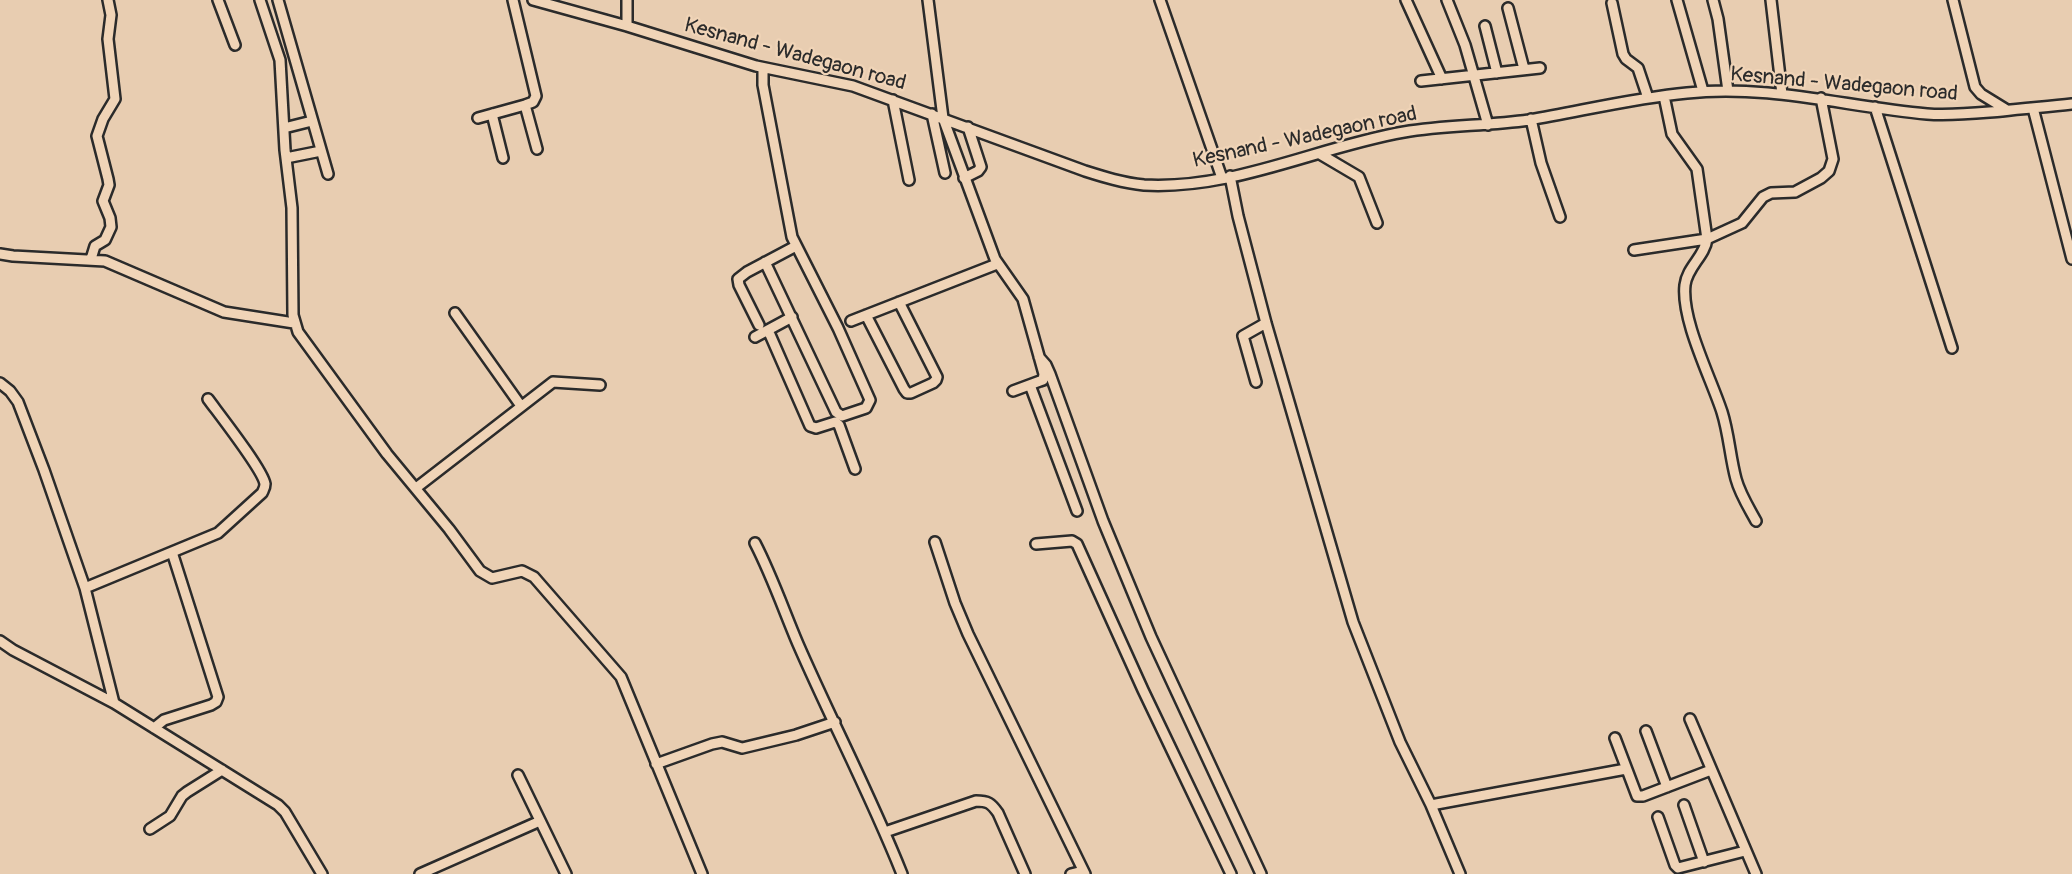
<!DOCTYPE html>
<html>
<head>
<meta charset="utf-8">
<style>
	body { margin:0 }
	canvas { display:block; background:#e8cdb1 }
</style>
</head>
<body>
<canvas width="2072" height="874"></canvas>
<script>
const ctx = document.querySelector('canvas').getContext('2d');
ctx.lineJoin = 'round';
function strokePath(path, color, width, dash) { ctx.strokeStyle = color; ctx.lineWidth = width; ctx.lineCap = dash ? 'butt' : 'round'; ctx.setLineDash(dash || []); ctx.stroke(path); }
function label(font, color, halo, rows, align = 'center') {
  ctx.font = font + ' Pangolin,sans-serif'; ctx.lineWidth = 4.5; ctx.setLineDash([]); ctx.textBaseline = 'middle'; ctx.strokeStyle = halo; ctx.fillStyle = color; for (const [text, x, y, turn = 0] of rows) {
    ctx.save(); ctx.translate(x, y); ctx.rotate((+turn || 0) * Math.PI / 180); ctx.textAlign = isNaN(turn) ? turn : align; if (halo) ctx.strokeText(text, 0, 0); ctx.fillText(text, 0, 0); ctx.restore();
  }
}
const minor = new Path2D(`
	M218,0L235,45
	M260,0L280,60L285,150L292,208L293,315L298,332L387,454L449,529L480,571L492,578L522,571L534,577L621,677L702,874
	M278,0L328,174
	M533,0L627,26L756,66L853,86L1085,171C1104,177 1123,183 1144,185C1234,190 1317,147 1404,132C1445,125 1487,126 1529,120C1582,111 1634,98 1687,93C1768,84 1847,107 1927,114C1952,116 1977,113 2002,111C2025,108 2049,107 2072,104
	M627,0V26
	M928,0L943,118L995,259L1023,299L1044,374L1043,380L1040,381L1013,391
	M1160,0L1222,178
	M1406,0L1442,79
	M1447,0L1465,45L1488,125
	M1677,0L1703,91
	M1713,0L1718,19L1728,91
	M1771,0L1782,94
	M1953,0L1975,87L1981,94L2007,110
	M1612,3L1623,54L1626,59L1638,68L1648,98
	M1508,8L1524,69
	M1485,26L1497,73
	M763,68V85L792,237L838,328L870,400L866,408L842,416L836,412L765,262
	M1421,81L1540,68
	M1664,96L1672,134L1697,169L1707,239C1705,256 1687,267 1685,285C1681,320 1711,378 1722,412C1729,434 1730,457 1736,479C1740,494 1749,508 1756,521
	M893,100L909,180
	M525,105L537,149
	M1875,107L1952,348
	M2033,108L2072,259
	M492,114L503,158
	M932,114L945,173
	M478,118L525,105L533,102L536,96L513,0
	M1531,119L1541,163L1560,217
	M284,128L312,121
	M1320,154L1359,177L1377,223
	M286,158L321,151
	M1230,176L1238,216L1266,323L1353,622L1400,742L1431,805L1460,874
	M964,178L978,171L981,167L968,127
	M1634,250L1707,239L1742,223L1763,197L1771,193L1795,192L1821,178L1829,171L1833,159L1821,98
	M0,254L13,256L105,261L224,312L294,323
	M91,259L95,246L105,240L111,227L110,218L103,201L109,185L108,179L97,136L103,119L115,99L108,39L111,15L108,0
	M455,313L521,406
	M866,315L904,389L907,393H911L933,383L936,380L937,377L899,302
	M851,321L997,264
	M759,325L739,285L738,279L747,272L796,246
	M768,330L810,426L816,428L835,422L839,425L855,469
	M755,337L792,317
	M1039,357L1046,365L1050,374L1103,521L1151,637L1261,874
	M1256,382L1243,336L1266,323
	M0,383L10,391L18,402L44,470L85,588L114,703
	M1030,385L1077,511
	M416,488L553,382L600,385
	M935,542L955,603L968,634L1085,874
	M755,543C772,576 784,611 798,644C832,722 871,796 902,874
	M1036,544L1072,541L1077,544L1143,690L1231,874
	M85,588L218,533L262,493C264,489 265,488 265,484C263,470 219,414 208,399
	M0,641L13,650L114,703L278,805L285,812L322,874
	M1690,719L1756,874
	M154,728L164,720L211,705L216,702L218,697L172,552
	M1646,731L1667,787
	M1615,738L1637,796H1643L1711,770
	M656,764L712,744L722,742L742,748L796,735L835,722
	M518,775L566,874
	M1431,805L1626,769
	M1684,805L1704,862
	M1658,817L1675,865L1678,868L1745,851
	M150,829L170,816L182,796L187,792L222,770
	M885,832L976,801C988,801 991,803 998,813L1025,874
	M420,874L540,821
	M1071,874L1083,871`);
strokePath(minor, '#2b2b2b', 14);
strokePath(minor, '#f0d4b7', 9);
label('21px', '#2b2b2b', '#f0d4b7', [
	["Kesnand - Wadegaon road",795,55,15],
	["Kesnand - Wadegaon road",1844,85,5],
	["Kesnand - Wadegaon road",1305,138,-12]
]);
</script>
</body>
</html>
